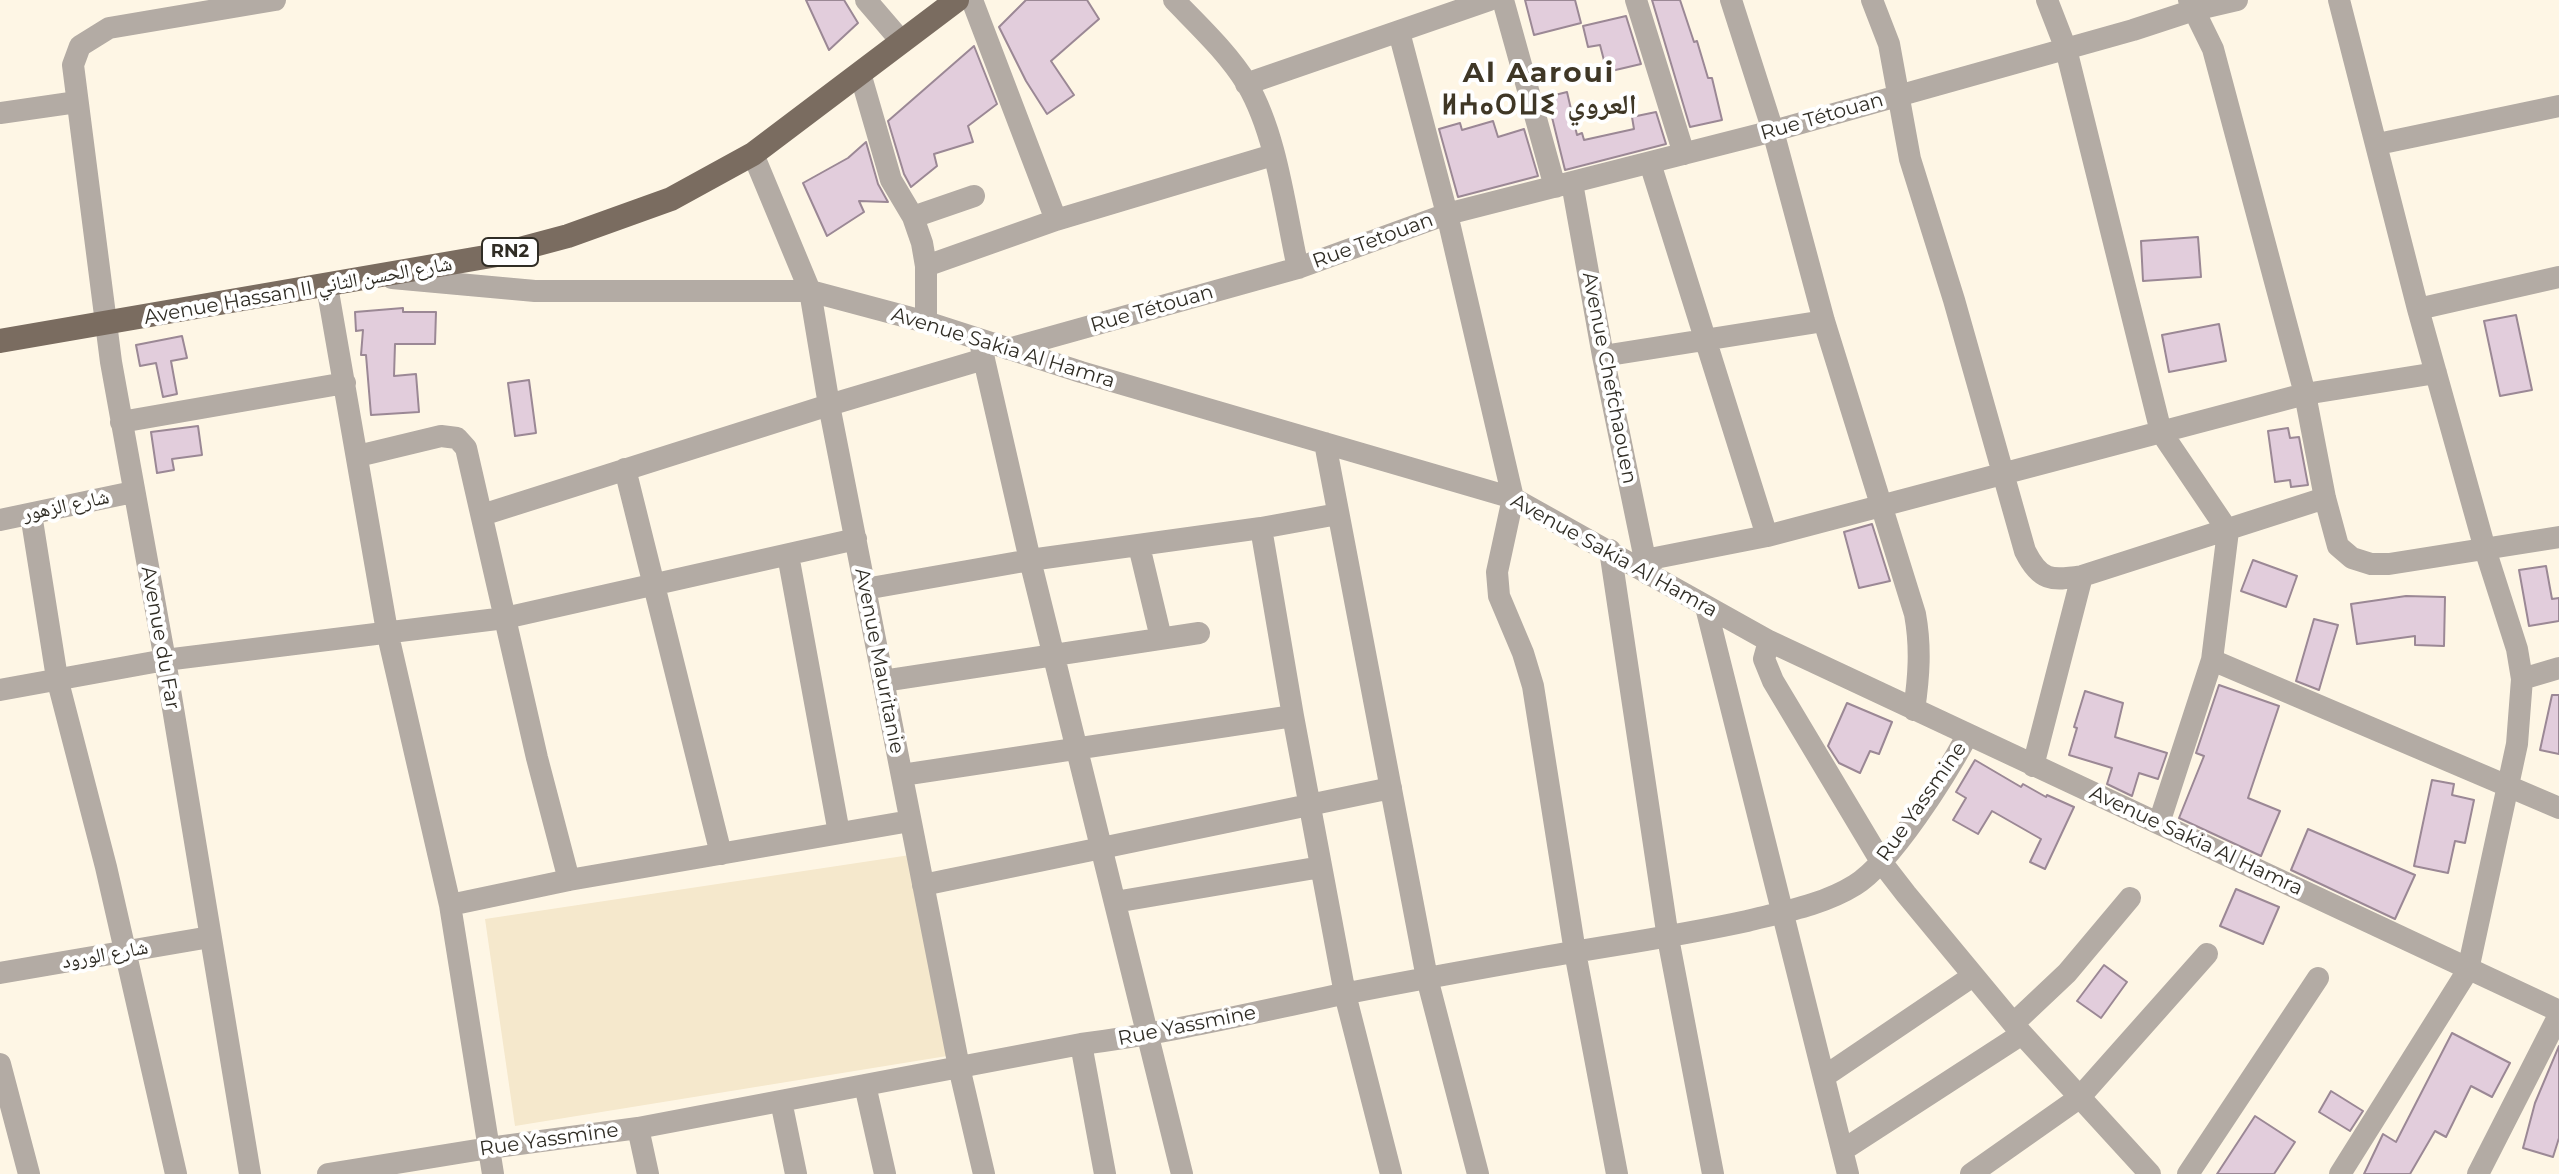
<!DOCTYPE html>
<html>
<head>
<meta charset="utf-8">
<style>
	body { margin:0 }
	canvas { display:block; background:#fef6e5 }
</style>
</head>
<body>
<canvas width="2559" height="1174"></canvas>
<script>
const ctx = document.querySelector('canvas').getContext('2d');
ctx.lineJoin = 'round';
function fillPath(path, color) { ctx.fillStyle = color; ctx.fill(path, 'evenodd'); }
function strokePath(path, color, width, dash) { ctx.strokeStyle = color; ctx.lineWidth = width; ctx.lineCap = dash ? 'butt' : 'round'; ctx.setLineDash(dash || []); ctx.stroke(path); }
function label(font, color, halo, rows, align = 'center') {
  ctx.font = font + ' Montserrat,"Noto Naskh Arabic","Noto Sans Tifinagh",sans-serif'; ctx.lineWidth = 8; ctx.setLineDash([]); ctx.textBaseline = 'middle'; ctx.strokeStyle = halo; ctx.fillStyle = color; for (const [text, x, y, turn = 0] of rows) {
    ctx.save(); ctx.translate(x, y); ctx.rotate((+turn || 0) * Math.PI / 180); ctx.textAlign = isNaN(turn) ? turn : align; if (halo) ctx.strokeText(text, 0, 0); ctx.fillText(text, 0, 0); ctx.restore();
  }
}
fillPath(new Path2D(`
	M910,855L947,1056L515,1126L485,919Z`), '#f5e8cc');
const building = new Path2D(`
	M806,0H844L858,23L829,50Z
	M1026,0H1087L1099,19L1051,61L1074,95L1047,114L1026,81L999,27Z
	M1525,0H1575L1581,23L1534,35Z
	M1652,0H1680L1694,42L1697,41L1708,78H1712L1722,120L1690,127Z
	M1626,16L1641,64L1607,72L1600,45L1588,47L1583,26Z
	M974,46L997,104L968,126L973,142L934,154L937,166L911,187L904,174L888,121Z
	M1567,92L1577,135L1582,133L1584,140L1634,129L1632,117L1656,112L1666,144L1565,170L1547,97Z
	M1493,121L1498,137L1524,129L1538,176L1458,197L1439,129L1460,123L1462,130Z
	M866,142L878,184L888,202L859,201L864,212L827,236L803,183L848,158Z
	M2198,237L2201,277L2143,281L2141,241Z
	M403,308V312H436L435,344H395L394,376L416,374L419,412L371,415L366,355H361L363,330L356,331L355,312Z
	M2516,315L2532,390L2500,396L2484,321Z
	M2219,324L2226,361L2169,372L2162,335Z
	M182,336L187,358L171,361L177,394L163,397L156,363L140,366L136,345Z
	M529,380L536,433L515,436L508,383Z
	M198,426L202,455L172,459L174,470L157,473L151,432Z
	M2288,428L2290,438L2299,437L2308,485L2291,487L2290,480L2275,482L2268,431Z
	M1872,524L1890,581L1859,588L1844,532Z
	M2253,560L2297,576L2286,607L2241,591Z
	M2546,566L2552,599L2559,598V621L2529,626L2519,570Z
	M2406,596L2445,597L2444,646L2415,645V636L2357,644L2351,604Z
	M2314,619L2338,625L2319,690L2296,681Z
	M2219,685L2279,706L2248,798L2280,811L2261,856L2179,818L2204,756L2196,753Z
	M2085,691L2123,703L2115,737L2167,753L2158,779L2139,773L2132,796L2107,784L2112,768L2069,755L2077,728L2074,727Z
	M2552,695H2559V754L2540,750Z
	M1847,703L1892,722L1879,754L1870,751L1860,773L1839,763L1828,746Z
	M1975,760L2021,787L2023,784L2046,797L2047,795L2074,807L2045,869L2030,862L2041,839L1992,811L1978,834L1953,820L1966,798L1956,792Z
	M2432,780L2454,784L2452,795L2474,800L2465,843L2455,841L2448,873L2414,866Z
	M2308,829L2415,875L2395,919L2291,870Z
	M2236,889L2279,907L2263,944L2220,926Z
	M2104,965L2127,982L2101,1018L2077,1001Z
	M2452,1033L2510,1063L2492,1097L2471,1086L2446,1137L2435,1131L2410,1174H2364L2383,1134L2396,1142Z
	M2559,1046V1138L2553,1157L2523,1148L2535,1103Z
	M2331,1091L2363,1111L2350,1131L2319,1112Z
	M2255,1116L2295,1142L2274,1174H2217Z`);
fillPath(building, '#e2cddc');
strokePath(building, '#9b8895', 2);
strokePath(new Path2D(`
	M866,0L902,42
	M972,0L1056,220
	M1174,0C1199,26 1228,53 1247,84C1277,135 1285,210 1298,268
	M1503,0L1555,187
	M1636,0L1684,154
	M1731,0L1773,131L1824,321L1915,614C1921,647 1919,677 1914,710
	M1872,0L1889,44L1910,159L1954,300L2025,551C2040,581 2051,581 2082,576L2325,498
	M2047,0L2066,49L2161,432L2228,531L2212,660
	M2339,0L2418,309L2485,549L2517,649L2522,679L2517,744L2468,970L2340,1174
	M1399,32L1447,214L1513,498L1497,572L1499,596L1523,653L1533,686L1575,952L1617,1174
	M860,73L891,180L913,217L922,243L926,266V322
	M1246,84L1489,0
	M0,113L77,102
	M2378,144L2559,106
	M753,154L810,291L829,405L959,1067L984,1174
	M1650,163L1767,536
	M1572,183L1603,356L1648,574
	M913,217L974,196
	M926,266L1056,220L1273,155
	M392,278L535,291H810L926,322L1081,372L1513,498L1769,641L2559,1011
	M327,286L387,631L450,905L493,1174
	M2418,309L2559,277
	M980,342L1030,560L1182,1174
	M1008,349L1298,268L1447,214L1773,131L2133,30L2194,10L2237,0
	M1603,356L1824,321
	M2436,373L2305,394L2325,498L2338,546L2352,558L2371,564H2389L2559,537
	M121,422L345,383
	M1325,443L1427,978L1478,1174
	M358,456L441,436L457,438L466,448L537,758L569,880
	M625,469L721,854
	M31,514L57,678L106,867L176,1174
	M482,515L829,405L984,359
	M0,520L133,492
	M1261,528L1293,716L1345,994L1391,1174
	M1139,546L1161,638
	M1610,550L1668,938L1713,1174
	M788,555L839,833
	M1645,560L1767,536L2305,394L2213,49L2189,0
	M865,589L1030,560L1261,528L1338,514
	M1706,607L1848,1174
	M1769,641L1764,659L1773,681L1882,863L1906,894L2022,1034L2150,1174
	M2522,679L2559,668
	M883,681L1199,633
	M0,690L165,660L505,618L856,539
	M2033,766L2082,576
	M902,775L1293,716
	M2159,823L2212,660L2559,808
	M923,885L1391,788
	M1115,902L1321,867
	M450,905L569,880L910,821
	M0,973L210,937
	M2014,1023L2067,973L2130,898
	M1081,1044L1105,1174
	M0,1064L29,1174
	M1825,1076L1973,976
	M865,1085L885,1174
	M781,1101L796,1174
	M638,1128L648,1174
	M1843,1150L2022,1034
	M250,1174L165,660L111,362L73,65L80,46L109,28L275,0
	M328,1174L489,1148L638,1128L1081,1044C1170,1033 1256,1012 1343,994C1404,982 1465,971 1527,960C1600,947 1674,937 1747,921C1783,912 1823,905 1855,885C1892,862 1946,775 1967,736
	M1971,1174L2079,1098L2207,954
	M2188,1174L2318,978
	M2478,1174L2559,1015`), '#b3aba4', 22);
strokePath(new Path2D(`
	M0,341L497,255L568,236L671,199L753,154L957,0`), '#7a6c60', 24);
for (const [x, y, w] of [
	[510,252,56]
]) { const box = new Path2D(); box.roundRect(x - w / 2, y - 14, w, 28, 6); ctx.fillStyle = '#fff'; ctx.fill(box); strokePath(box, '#302d25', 2); }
label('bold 18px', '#302d25', null, [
	["RN2",510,252]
]);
label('20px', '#302d25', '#fff', [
	["Rue Tétouan",1822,117,-16],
	["Rue Tetouan",1373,241,-20],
	["Avenue Hassan II شارع الحسن الثاني",298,291,-10],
	["Rue Tétouan",1152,309,-16],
	["Avenue Sakia Al Hamra",1003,348,17],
	["Avenue Chefchaouen",1609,378,79],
	["شارع الزهور",66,506,-12],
	["Avenue Sakia Al Hamra",1614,556,29],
	["Avenue du Far",160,638,80],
	["Avenue Mauritanie",879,661,79],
	["Rue Yassmine",1922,802,-55],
	["Avenue Sakia Al Hamra",2196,841,25],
	["شارع الورود",105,955,-10],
	["Rue Yassmine",1187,1026,-11],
	["Rue Yassmine",549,1140,-8]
]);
ctx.letterSpacing = '2px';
label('bold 28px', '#3f3726', '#fff', [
	["Al Aaroui",1539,74],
	["ⵍⵄⴰⵔⵡⵉ العروي",1539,106]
]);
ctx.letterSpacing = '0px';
</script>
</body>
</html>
